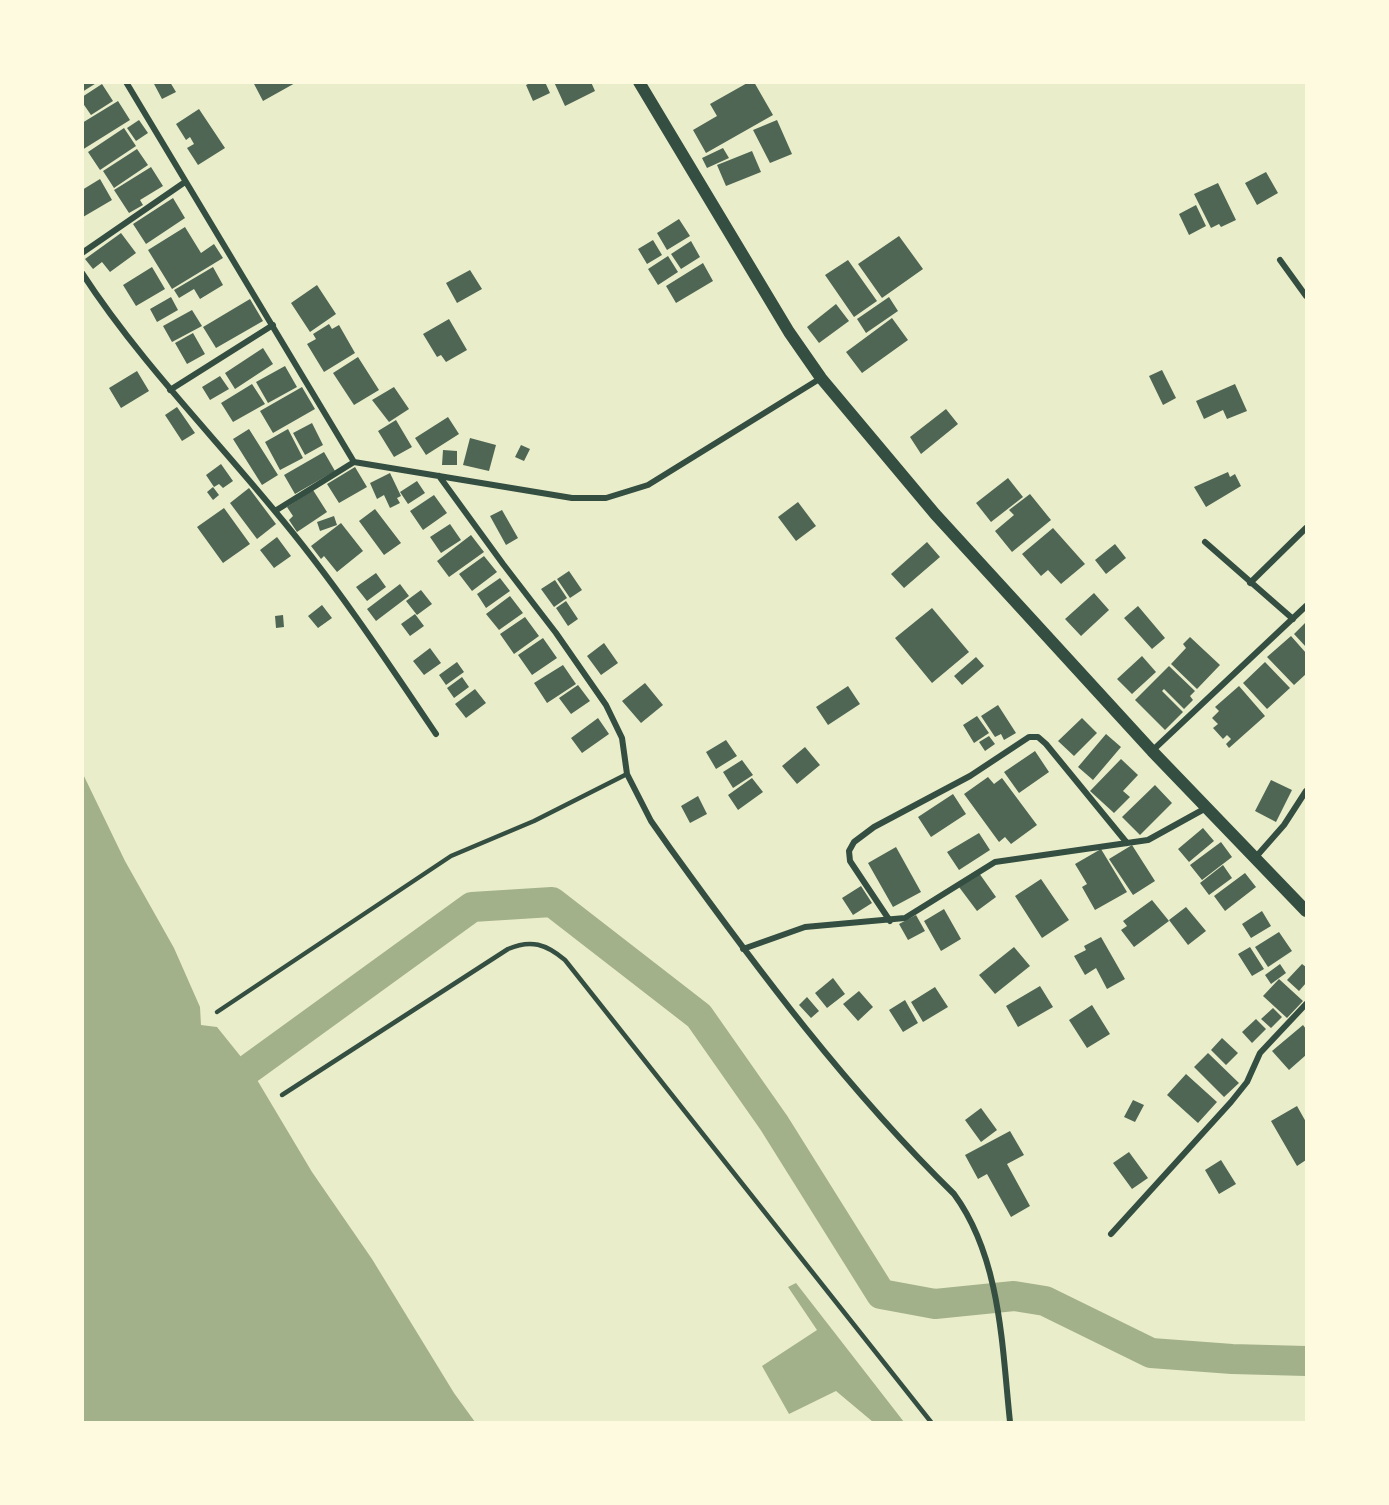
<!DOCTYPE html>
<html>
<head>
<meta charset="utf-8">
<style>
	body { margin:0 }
	#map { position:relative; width:1389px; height:1505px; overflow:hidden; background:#e9edc9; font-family:Cabin,sans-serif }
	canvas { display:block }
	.frame { position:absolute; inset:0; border:84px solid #fefae0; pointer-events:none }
</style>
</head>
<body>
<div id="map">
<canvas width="1389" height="1505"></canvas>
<div class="frame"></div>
</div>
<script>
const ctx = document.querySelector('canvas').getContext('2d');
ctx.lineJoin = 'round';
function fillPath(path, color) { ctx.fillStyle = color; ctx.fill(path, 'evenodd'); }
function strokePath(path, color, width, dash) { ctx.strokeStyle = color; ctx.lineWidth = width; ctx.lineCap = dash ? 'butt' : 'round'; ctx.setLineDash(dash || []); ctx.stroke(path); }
fillPath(new Path2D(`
	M82,772L125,861L174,948L200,1007L201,1025L217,1027L250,1068L312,1172L372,1259L454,1393L475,1422H83Z
	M796,1283L904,1422H873L836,1391L789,1414L762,1366L817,1330L788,1287Z`), '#a3b18a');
strokePath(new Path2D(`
	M250,1068L472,907L552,902L699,1016L774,1123L881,1294L935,1304L1014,1296L1045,1301L1151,1353L1232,1359L1306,1361`), '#a3b18a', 30);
fillPath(new Path2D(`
	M82,82H98L82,92Z
	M153,82H170L176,92L162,99Z
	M253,82H297L263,101Z
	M532,82H545L550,93L533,101L526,85Z
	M554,82H591L595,91L565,106Z
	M749,82H754L773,115L706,153L693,130L717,116L710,104Z
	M102,84L113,101L91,115L82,102V97Z
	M118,101L130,120L82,150V123Z
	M199,109L225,148L198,165L187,148L194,144L190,137L186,140L176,124Z
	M139,120L148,133L136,141L127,128Z
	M777,120L792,154L770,163L753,130Z
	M124,128L136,146L100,170L88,152Z
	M723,148L729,158L707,168L702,158Z
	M137,149L148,165L114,188L103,171Z
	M752,151L761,172L726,186L717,165Z
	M151,167L163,186L140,200L143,205L129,213L114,190Z
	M1266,172L1278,193L1257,205L1245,183Z
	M100,179L112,200L83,217L82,190Z
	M1218,183L1236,220L1221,227L1219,224L1211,228L1194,194Z
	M173,198L185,218L146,244L133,224Z
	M1196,205L1206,226L1189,235L1179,214Z
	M679,219L690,236L667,250L657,233Z
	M185,227L201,253L214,244L223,258L172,289L148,250Z
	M121,233L136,253L110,272L102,262L93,269L85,259Z
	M899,236L923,269L882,298L858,264Z
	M653,240L662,255L647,264L638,249Z
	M691,241L700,257L681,269L671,254Z
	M668,256L678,272L658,285L648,269Z
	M848,260L877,301L854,317L825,275Z
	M703,263L713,281L676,303L666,286Z
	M152,267L165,289L136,306L123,285Z
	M213,267L223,285L200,299L194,289L179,298L174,290Z
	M470,270L482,289L457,303L446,283Z
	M317,285L336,314L310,332L291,303Z
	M171,297L178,310L157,322L150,309Z
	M889,297L898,311L866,333L857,319Z
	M250,299L263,321L216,348L203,327Z
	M836,304L849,321L819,343L807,327Z
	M192,310L202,326L172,342L163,326Z
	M892,318L908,340L862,373L846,352Z
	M449,319L467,350L446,362L441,355L437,357L423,334Z
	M329,324L332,329L339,325L355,353L324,372L307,344L316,339L313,334Z
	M193,333L205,354L187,364L175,343Z
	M263,348L273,364L235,389L225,373Z
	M358,357L379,390L354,405L333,373Z
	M285,366L297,387L268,403L256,382Z
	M1162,370L1176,398L1163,405L1149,376Z
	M137,371L149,391L121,408L109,388Z
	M220,376L229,389L210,400L202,387Z
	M252,384L265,404L233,422L221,403Z
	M1235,384L1247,411L1227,419L1223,410L1204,419L1196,401Z
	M302,387L315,409L273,433L260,411Z
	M394,387L409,409L389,422L372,400Z
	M177,407L195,433L182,441L165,415Z
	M946,409L958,424L921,454L910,437Z
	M448,417L459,434L426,455L415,438Z
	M396,420L412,447L394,457L378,431Z
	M312,423L323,445L305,455L293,433Z
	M249,429L278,475L262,485L233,439Z
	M288,429L303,458L280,470L265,442Z
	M470,438L496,445L489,471L463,465Z
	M521,445L530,449L524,461L515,457Z
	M443,450L457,451V465H442Z
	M324,452L335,471L295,494L284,475Z
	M221,464L233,481L223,488L219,484L214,487L206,475Z
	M355,467L367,487L339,503L327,484Z
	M1228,472L1230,477L1235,474L1241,486L1206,507L1194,487Z
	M390,473L401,496L397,498L400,503L390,508L384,495L377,499L370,483Z
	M1008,478L1023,497L991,522L976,503Z
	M417,481L425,493L408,504L400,492Z
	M213,487L219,495L213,500L207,492Z
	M249,488L276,524L257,539L230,503Z
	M313,490L327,512L297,532L289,520L293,516L287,507Z
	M1030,494L1051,520L1012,552L995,531L1014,515L1009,510Z
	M434,495L447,513L423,530L410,511Z
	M798,502L816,526L796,541L778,517Z
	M224,508L250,544L223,563L197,527Z
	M375,509L401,543L384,555L359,521Z
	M502,510L518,538L506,545L490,516Z
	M334,516L337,525L320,531L317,522Z
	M341,523L363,551L337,572L324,556L321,559L311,546Z
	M450,524L461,540L441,553L430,537Z
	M1053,528L1085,564L1061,584L1048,570L1041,576L1022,554Z
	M471,535L484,552L449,577L437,561Z
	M277,537L291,556L274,568L260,550Z
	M927,542L940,557L904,588L891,574Z
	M1115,544L1126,558L1106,574L1095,560Z
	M484,556L497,572L472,591L459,574Z
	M569,571L582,590L570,598L557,579Z
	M376,573L386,587L367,601L356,587Z
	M500,578L510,591L486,608L477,594Z
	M555,580L567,598L554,607L541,589Z
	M400,584L409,596L376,621L367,609Z
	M421,590L432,604L417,615L406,601Z
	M1094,593L1109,610L1081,636L1065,619Z
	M510,596L523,613L499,630L486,614Z
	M566,601L578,619L568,626L556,608Z
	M322,605L332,618L318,628L308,616Z
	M1138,606L1165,638L1152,649L1124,618Z
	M932,608L969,652L932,683L895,638Z
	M415,614L424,626L410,636L401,624Z
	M283,615L284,627L276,628L275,616Z
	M525,617L539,636L514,654L500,634Z
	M1306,622V647L1294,634Z
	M1291,636L1306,653V674L1294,685L1267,657Z
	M1190,637L1220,665L1197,689L1171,664L1186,648L1183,644Z
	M543,638L557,658L532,675L518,655Z
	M604,643L618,663L601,675L587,656Z
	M430,648L441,663L424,675L413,661Z
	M1142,656L1156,672L1132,694L1117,679Z
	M976,657L984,666L962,685L954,676Z
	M457,662L464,672L446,685L439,675Z
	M1265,662L1290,688L1267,709L1243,683Z
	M563,665L576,684L547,703L534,683Z
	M1169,666L1195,691L1190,696L1193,700L1184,709L1164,689L1162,691L1183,712L1165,730L1135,700Z
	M462,677L469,687L454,698L447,688Z
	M645,683L663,705L641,723L622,701Z
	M578,685L590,701L571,714L559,698Z
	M848,686L860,704L828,725L816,707Z
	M1239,686L1265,716L1229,748L1226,744L1231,739L1227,735L1223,739L1213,728L1218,724L1212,718L1219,711L1215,707Z
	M475,689L486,703L466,718L455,704Z
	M998,705L1016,733L1004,740L1001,734L995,737L981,716Z
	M977,716L989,733L974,743L963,725Z
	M598,718L609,734L582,753L571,738Z
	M1082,718L1097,733L1074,756L1058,741Z
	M1106,734L1121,747L1093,780L1078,767Z
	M989,736L995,744L985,751L979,742Z
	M726,740L737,756L716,769L706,752Z
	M805,747L820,765L797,784L782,766Z
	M1035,751L1049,772L1019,793L1004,772Z
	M1121,759L1138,775L1123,791L1130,797L1114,813L1090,791Z
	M742,760L753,775L733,788L723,772Z
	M988,777L994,784L1002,778L1037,825L1011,844L1005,837L999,842L964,794Z
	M752,778L763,792L738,810L728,795Z
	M1271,780L1292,790L1276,822L1255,811Z
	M1155,785L1172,803L1140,835L1122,817Z
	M953,794L966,814L931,837L918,817Z
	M698,796L707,814L690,823L681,806Z
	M1203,828L1214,841L1189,862L1178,849Z
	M979,833L990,850L959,870L947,852Z
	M1221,842L1232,857L1202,880L1190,865Z
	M1132,845L1155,881L1133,895L1109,859Z
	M896,847L921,892L893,907L868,863Z
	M1101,849L1127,892L1095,910L1082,887L1087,884L1075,864Z
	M1223,865L1232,878L1209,895L1200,883Z
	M979,873L996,897L977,911L959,887Z
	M1245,873L1256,887L1225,911L1214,896Z
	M1041,879L1069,920L1042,938L1015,896Z
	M861,886L872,903L853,915L842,898Z
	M1152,900L1169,921L1134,947L1121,930L1127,926L1123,921Z
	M1186,907L1206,931L1188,945L1169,920Z
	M944,909L961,939L941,951L924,921Z
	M1262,911L1271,926L1251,938L1242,924Z
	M916,915L925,931L908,940L899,924Z
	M1279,932L1292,951L1268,967L1255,947Z
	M1101,937L1125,979L1107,989L1096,968L1085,975L1074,956L1086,950L1084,946Z
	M1014,947L1030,966L995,994L979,975Z
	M1250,947L1264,969L1252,976L1238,954Z
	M1280,964L1286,973L1271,984L1265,975Z
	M1302,964L1306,967V983L1299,991L1287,980Z
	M833,978L845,994L827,1008L815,993Z
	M1279,979L1303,1001L1287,1018L1263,996Z
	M1040,986L1053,1007L1018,1027L1006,1006Z
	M935,987L948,1007L923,1022L911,1002Z
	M859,991L873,1007L858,1021L843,1004Z
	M807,997L819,1011L811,1018L799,1005Z
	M905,1000L918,1023L903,1032L889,1010Z
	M1092,1005L1110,1034L1087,1048L1069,1020Z
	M1273,1008L1282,1017L1271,1028L1261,1019Z
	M1256,1019L1266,1029L1252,1043L1242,1032Z
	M1303,1025L1306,1029V1055L1289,1070L1272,1051Z
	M1222,1038L1238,1053L1226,1065L1211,1050Z
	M1208,1053L1239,1083L1224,1097L1194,1067Z
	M1186,1074L1217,1102L1198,1123L1167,1095Z
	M1133,1100L1144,1105L1135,1122L1124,1117Z
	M1297,1106L1306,1122V1160L1297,1166L1271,1121Z
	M981,1108L997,1130L981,1142L965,1120Z
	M1010,1131L1024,1155L1007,1164L1030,1206L1011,1217L987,1174L978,1179L965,1155Z
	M1129,1152L1148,1178L1132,1189L1113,1163Z
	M1221,1160L1236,1184L1219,1194L1205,1170Z`), '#4f6655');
strokePath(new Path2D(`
	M217,1012L451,856L534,821L627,774
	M282,1095L508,949C531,939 546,944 565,960L931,1422`), '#344e41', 4.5);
strokePath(new Path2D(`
	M126,82L354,462L572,498H606L648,485L821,378
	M82,253L185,182
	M1280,260L1306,296
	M82,273C138,359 209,431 274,510C333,580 385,658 436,734
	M170,390L273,325
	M439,476L503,564L556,633L606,705L622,738L627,774L651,821L670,848C758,970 847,1089 954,1194C1001,1258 1002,1347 1010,1422
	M275,511L354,462
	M1205,542L1293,619
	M1250,583L1306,528
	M1152,751L1306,606
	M1255,858L1284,825L1306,791
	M890,921L850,861L849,851L854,842L874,827L970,776L1029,737H1038L1046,744L1127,843
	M743,949L805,927L905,918L995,862L1148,840L1206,808
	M1111,1234L1231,1102L1247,1082L1260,1053L1306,1004`), '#344e41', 6);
strokePath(new Path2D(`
	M639,82L789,332L821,378L935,514L1152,751L1306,911`), '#344e41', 12);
</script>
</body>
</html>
